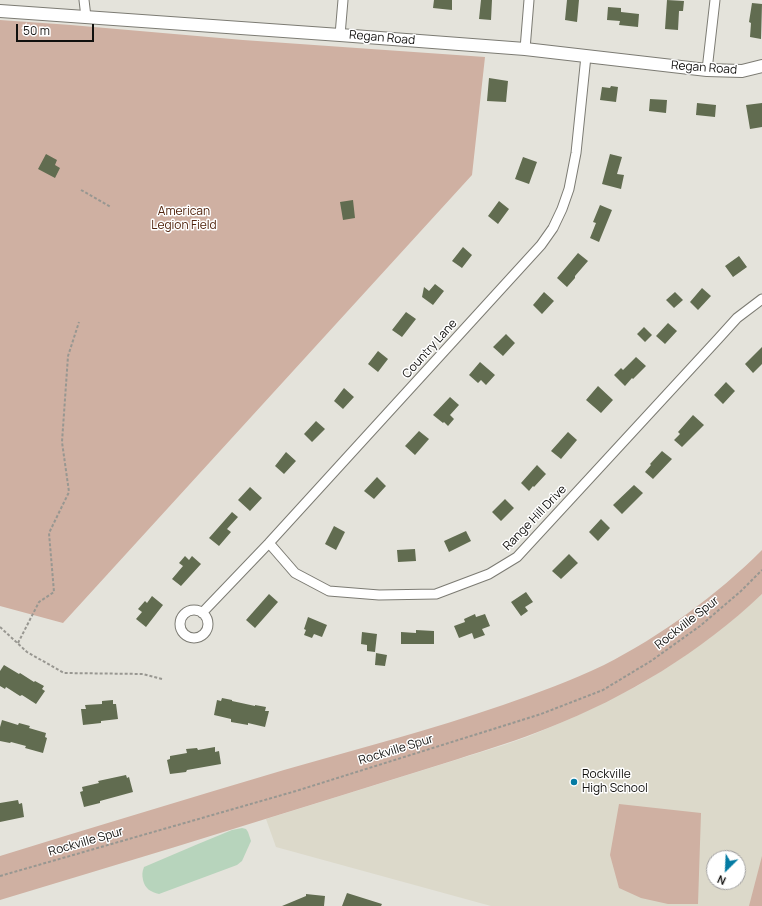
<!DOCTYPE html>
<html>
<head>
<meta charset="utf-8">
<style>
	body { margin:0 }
	#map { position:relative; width:762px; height:906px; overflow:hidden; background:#e4e3db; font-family:Manrope,sans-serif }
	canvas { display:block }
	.north { position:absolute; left:706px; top:850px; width:40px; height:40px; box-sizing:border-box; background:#fff; border:1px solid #a09f9f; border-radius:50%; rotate:204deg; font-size:11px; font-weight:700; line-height:16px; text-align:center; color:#11100e }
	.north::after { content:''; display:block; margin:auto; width:14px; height:18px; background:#047ba3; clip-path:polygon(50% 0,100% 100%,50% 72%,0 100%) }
	.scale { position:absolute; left:16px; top:24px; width:78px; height:18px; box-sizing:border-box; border:2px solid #11100e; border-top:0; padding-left:5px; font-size:12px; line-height:14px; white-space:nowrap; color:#11100e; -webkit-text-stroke:3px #fff; paint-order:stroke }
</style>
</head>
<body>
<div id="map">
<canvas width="762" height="906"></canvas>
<div class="north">N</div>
<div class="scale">50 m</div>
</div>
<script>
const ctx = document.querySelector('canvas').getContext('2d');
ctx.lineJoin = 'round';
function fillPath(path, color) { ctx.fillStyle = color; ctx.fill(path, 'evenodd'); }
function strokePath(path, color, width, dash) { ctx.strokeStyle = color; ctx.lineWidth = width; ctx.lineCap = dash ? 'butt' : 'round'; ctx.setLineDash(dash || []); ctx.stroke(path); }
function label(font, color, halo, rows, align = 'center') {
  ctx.font = font + ' Manrope,sans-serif'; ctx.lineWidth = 3; ctx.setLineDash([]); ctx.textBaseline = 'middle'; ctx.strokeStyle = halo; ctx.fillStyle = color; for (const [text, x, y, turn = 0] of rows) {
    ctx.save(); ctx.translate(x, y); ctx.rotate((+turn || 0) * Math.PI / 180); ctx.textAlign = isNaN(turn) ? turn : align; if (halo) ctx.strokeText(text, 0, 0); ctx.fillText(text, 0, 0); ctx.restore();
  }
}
fillPath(new Path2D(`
	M762,594V906H491L276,847L266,819L504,745L527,737L572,718L637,686L668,667L708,639L737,616ZM714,858H738V882H714Z`), '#dcd9ca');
fillPath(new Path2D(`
	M0,20L71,25L243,40L485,57L472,175L63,623L0,606Z
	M762,550V594C701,652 627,697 548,728C519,740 488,749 458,759C421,771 383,782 346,794C231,830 116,865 0,900V856C94,827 189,798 284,770C357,749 431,730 503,705C537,693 571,681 604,665C661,636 717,595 762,550Z
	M619,804L701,813L698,904H668L641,898L619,888L610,855Z
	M762,856V906H749Z`), '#cfb0a2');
fillPath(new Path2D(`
	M242,828L246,829L248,832L251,841L242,861L237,865L159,894C151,892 145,889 143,880C142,875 142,872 144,867L198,844L232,830Z`), '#b7d4bc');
fillPath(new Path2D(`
	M434,0H452V10L433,8Z
	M481,0H492L491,20L479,19Z
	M567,0H579L577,22L565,20Z
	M667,0L684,1L683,11H679L678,30L665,29Z
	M752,3L762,4L761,39L750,37L751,23L749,22Z
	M608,7L621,8V12L639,14L638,27L619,25L620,21L607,20Z
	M489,78L508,81L506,102L487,101Z
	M611,86L618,87L616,102L600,100L602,87L610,88Z
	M650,99L667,100L666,113L649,111Z
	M697,103L716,105L715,117L696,115Z
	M762,103V127L750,129L746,105Z
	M46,154L57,160L55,165L60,168L55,178L38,169Z
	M610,154L622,157L617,174L624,175L621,189L602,184Z
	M523,157L537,162L529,184L515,179Z
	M353,200L355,218L343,220L340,202Z
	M499,201L509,209L498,224L488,216Z
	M600,205L612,210L599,242L590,238L596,223L593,222Z
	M463,247L472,255L462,268L452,261Z
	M578,253L588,261L575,276V278L567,287L557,278Z
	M739,256L747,267L733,277L725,266Z
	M435,284L444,291L433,305L422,297L424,287L429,291Z
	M702,288L711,296L698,310L690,302Z
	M544,292L554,301L542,314L533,305Z
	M675,292L683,300L674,308L666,300Z
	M406,312L416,319L402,337L392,330Z
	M668,323L677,331L665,344L656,336Z
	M644,327L652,335L645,342L637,334Z
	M506,334L515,343L503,356L493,347Z
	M762,347V364L753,373L745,364Z
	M378,351L388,359L378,372L368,364Z
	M636,357L646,366L633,379L632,378L625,386L614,375L621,368L623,370Z
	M480,362L495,375L486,385L481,380L478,383L469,375Z
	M726,382L735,391L723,404L714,395Z
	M598,386L613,400L601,413L586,400Z
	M344,388L354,397L343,409L334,401Z
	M450,397L459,405L450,415L454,419L448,426L444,422L443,423L433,415Z
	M693,415L704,425L682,447L674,440L680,434L678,432Z
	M316,421L325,429L312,442L304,434Z
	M419,431L429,439L415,455L405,446Z
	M568,432L577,440L561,459L551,451Z
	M662,451L672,459L653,479L645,472L651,465L650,464Z
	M286,452L296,461L284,474L275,466Z
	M537,465L546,474L534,487L533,486L529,491L521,483Z
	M377,477L386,486L374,499L364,491Z
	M634,485L643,493L622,514L613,505Z
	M250,487L262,498L250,511L238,500Z
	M505,499L514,508L501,521L492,512Z
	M232,512L238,517L227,529L231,532L219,546L209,538Z
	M601,519L610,528L598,541L589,532Z
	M334,526L345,532L336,550L325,544Z
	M466,531L471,541L449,552L444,541Z
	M415,549L416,561L398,562L397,550Z
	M569,554L578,563L561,579L552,571Z
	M185,556L189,560L192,556L201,564L181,586L172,579L183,566L179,563Z
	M526,592L533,602L525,607L528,611L521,616L511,602Z
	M269,594L278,602L255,628L246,620Z
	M152,596L163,605L146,627L136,619L142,612L138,609L145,601L147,603Z
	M475,614L476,617L485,614L490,626L482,629L485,635L474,639L472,633L459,638L454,626L465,622L464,619Z
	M308,617L327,625L322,637L314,634L312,638L304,635L306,630L304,629Z
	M416,630L434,631V644H401V632L416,633Z
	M362,632L377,634L375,652L367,651V645L361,644Z
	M376,653L387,655L385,666L375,665Z
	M4,665L19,674L20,673L34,682L35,681L44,686L42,689L45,691L36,704L22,695L20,696L6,687L5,689L0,686V671Z
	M222,698L232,700V701L255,706V705L266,707L265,711H269L265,727L248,723V725L231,722V719L214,715L217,700L221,701Z
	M113,700V704H116L118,719L101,721V723L83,725L81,709H86L85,705L102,704V701Z
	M2,720L18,725L19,723L30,726L29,728L46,733L45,737L47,738L43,753L25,748L26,746L11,742L10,743L0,741V727Z
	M215,747V752L219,751L221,764L187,770L186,772L170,774L167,760L170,759V756L187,753L186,749L197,748L198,750Z
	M126,775L127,778L129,777L133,792L100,801V803L84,807L80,792L83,791L82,787L99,783L98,781Z
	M18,800L19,804L22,803L24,817L0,822V803Z
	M347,893L382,904L381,906H342Z
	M306,894L325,896L324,906H282L306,896Z`), '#616c50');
const street = new Path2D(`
	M84,0L86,17
	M340,35L343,0
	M525,49L529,0
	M707,70L715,0
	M269,543L295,573L329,591L379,595L436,594L489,574L517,557L718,339L737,318L762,299
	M180 624a14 14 0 1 1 28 0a14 14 0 1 1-28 0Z
	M202,613L269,543L541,245L553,228L562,209L569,189L576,153L586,56`);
const secondary = new Path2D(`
	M0,11L340,35L525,49L707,70L742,71L762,66`);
strokePath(street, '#7c7b73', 11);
strokePath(secondary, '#7c7b73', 14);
strokePath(new Path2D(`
	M81,190L111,207
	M0,627L27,652L64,673L143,674L162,679
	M18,643L39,602L54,592L49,533L69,492L62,442L68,356L79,322
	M0,876L296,791L541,714L603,690L651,661L700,626L741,591L762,570`), '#989791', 2, [3, 2]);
strokePath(street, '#fff', 9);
strokePath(secondary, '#fff', 12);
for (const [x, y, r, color] of [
	[574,782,4,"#047ba3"]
]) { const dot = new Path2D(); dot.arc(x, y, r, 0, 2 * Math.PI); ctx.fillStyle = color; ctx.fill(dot); strokePath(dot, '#fff', 1.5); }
label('12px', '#11100e', '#fff', [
	["Regan Road",382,38,5],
	["Regan Road",704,68,4],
	["Country Lane",430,349,-48],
	["Range Hill Drive",535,518,-46],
	["Rockville Spur",687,623,-38],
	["Rockville Spur",396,750,-17],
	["Rockville Spur",86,842,-16]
]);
label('12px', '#51240d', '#fff', [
	["American",184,212],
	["Legion Field",184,226]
]);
label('12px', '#11100e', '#fff', [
	["Rockville",582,775],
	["High School",582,789]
], 'left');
</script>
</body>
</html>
